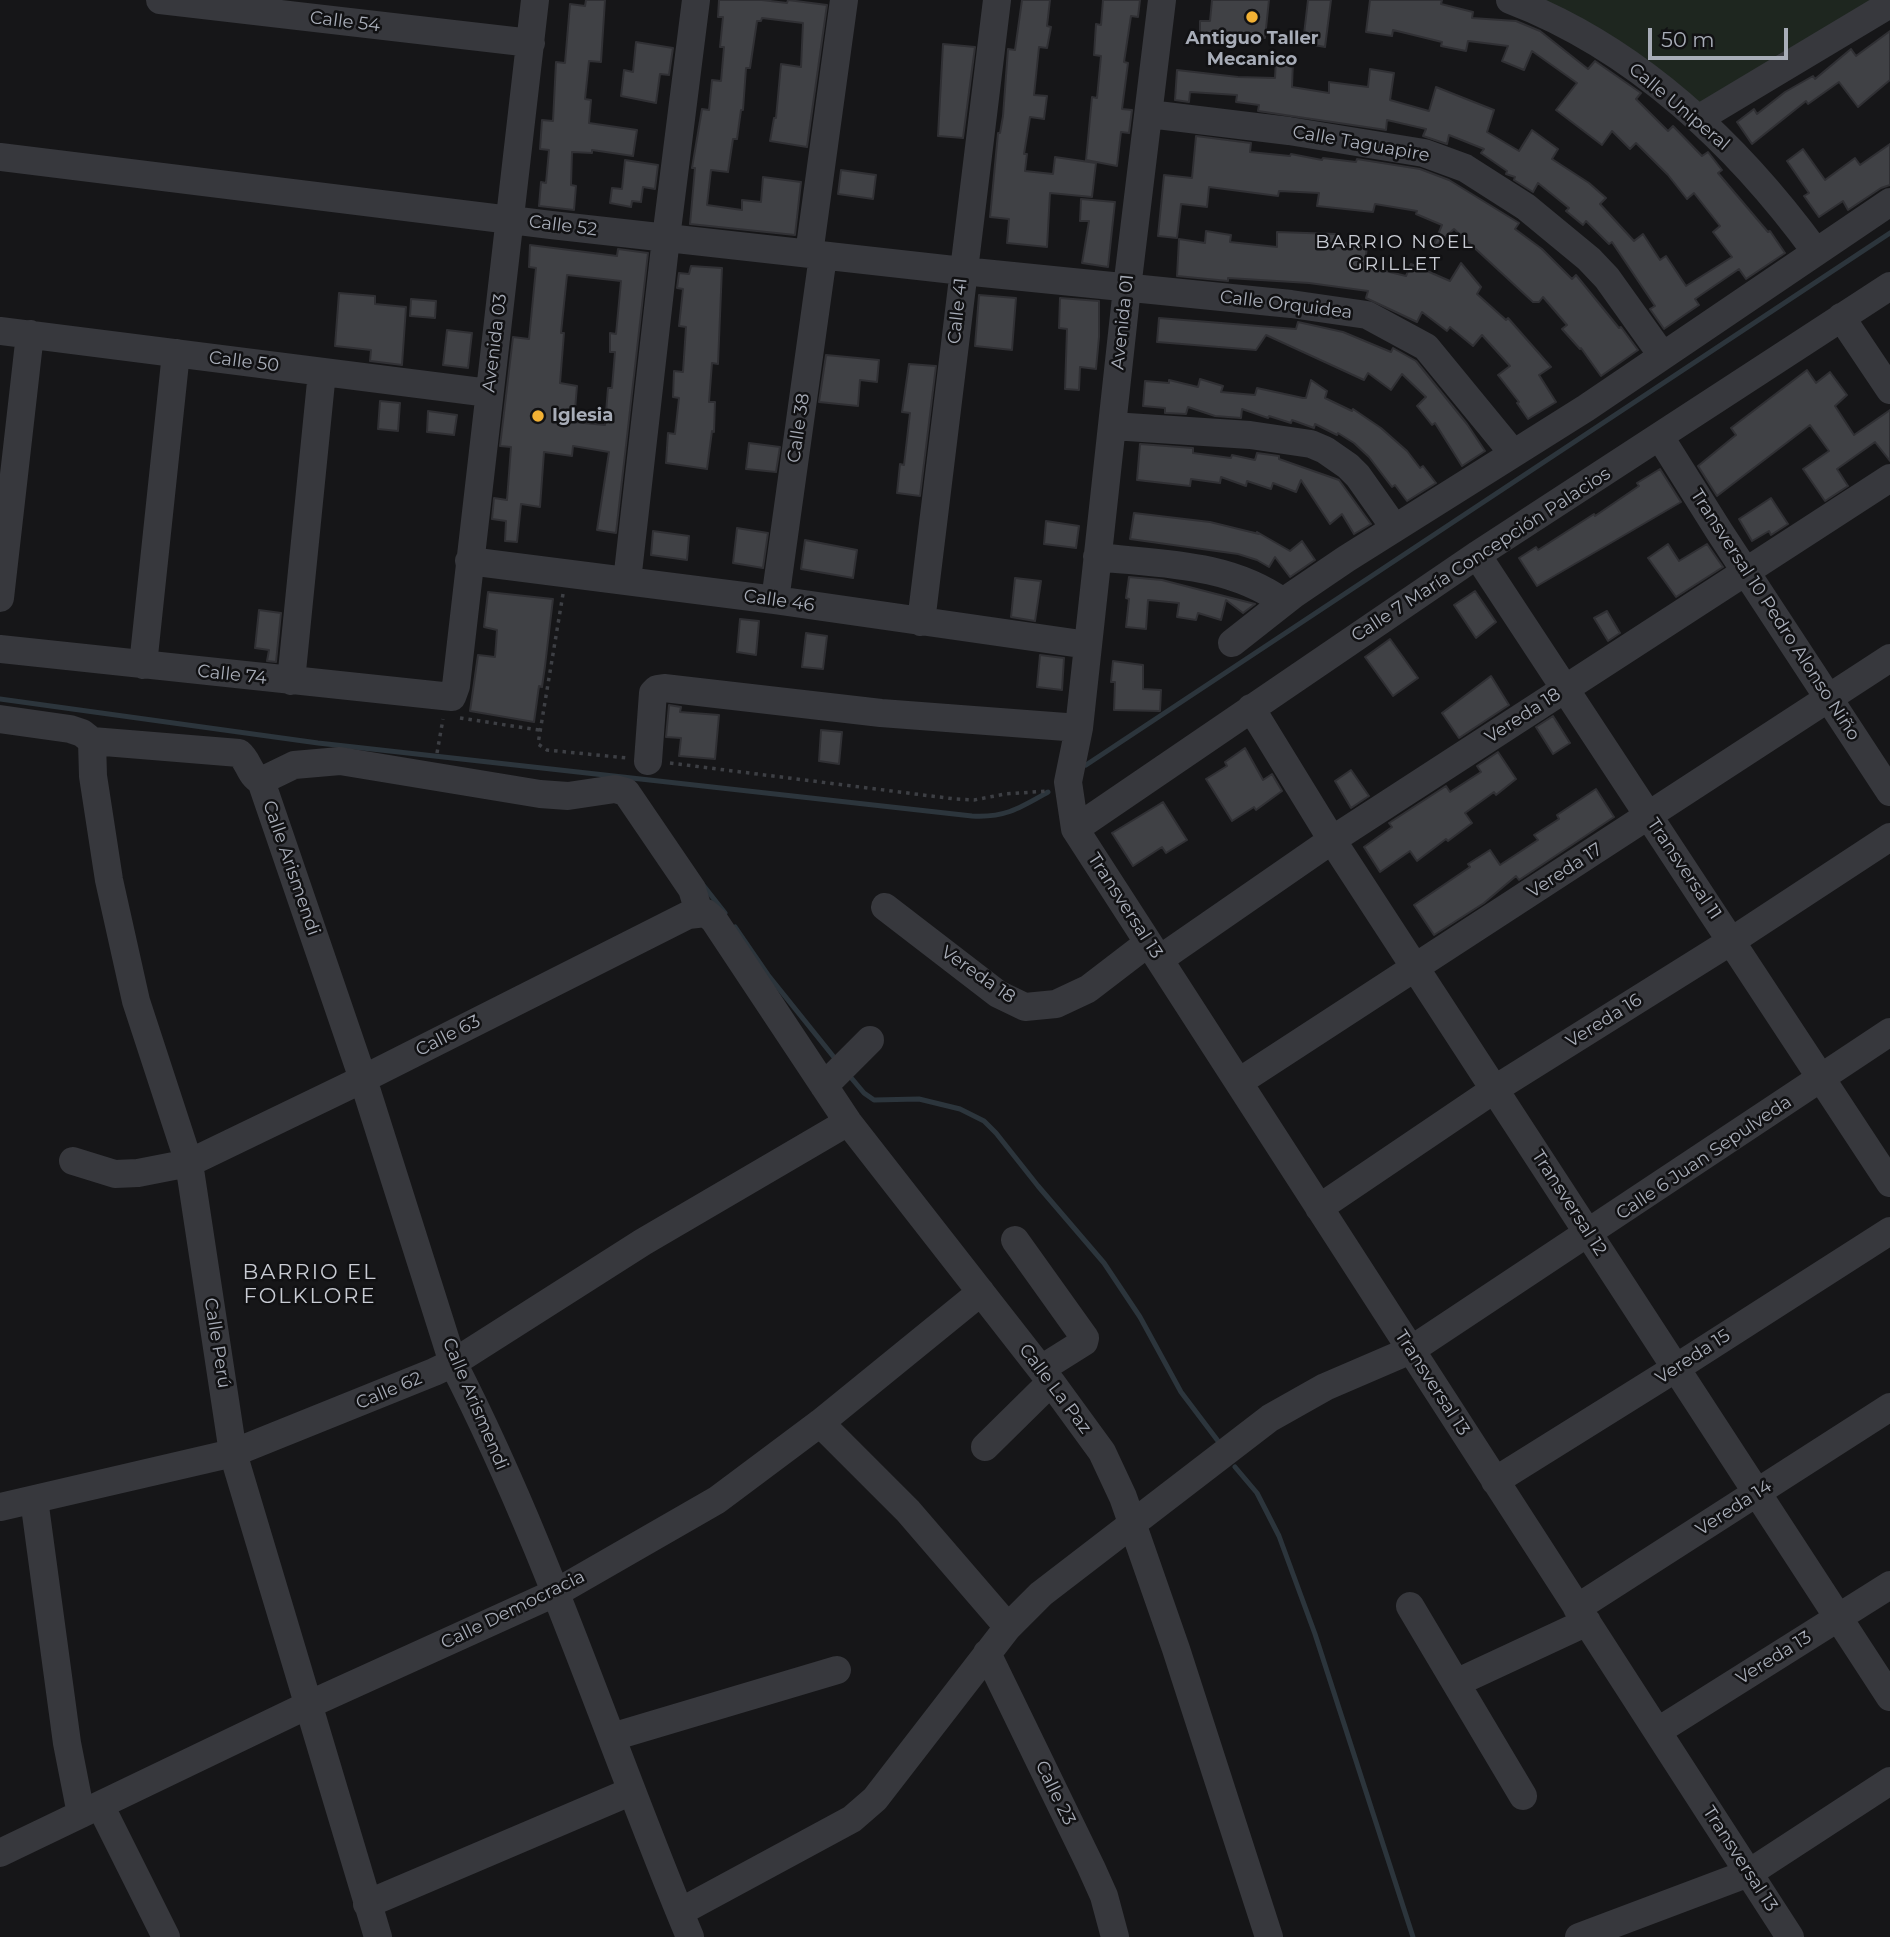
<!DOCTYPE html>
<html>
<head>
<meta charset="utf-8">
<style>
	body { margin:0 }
	#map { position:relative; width:1890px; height:1937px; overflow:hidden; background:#161618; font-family:Montserrat,sans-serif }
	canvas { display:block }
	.scale { position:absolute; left:1648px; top:28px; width:140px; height:32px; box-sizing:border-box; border:4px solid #a8adb8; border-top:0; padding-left:9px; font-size:21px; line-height:24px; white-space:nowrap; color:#a8adb8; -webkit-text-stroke:5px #111113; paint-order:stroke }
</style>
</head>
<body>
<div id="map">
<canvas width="1890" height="1937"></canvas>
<div class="scale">50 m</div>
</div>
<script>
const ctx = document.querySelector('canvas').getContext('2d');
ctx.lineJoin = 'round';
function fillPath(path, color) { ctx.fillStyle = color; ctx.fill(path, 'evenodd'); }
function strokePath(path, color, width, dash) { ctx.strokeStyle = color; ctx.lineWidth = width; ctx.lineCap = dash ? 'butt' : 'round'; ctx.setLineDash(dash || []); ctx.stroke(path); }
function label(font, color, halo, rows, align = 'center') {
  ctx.font = font + ' Montserrat,sans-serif'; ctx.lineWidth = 5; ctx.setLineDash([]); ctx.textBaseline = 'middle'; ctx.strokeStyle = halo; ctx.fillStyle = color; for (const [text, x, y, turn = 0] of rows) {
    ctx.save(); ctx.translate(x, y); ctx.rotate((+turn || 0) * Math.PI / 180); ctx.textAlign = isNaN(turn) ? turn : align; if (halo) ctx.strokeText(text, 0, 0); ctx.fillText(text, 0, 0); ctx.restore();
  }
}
fillPath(new Path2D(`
	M1534,0H1881L1703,106Z`), '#1e261f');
strokePath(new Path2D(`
	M0,699L318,743L972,816C1005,818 1020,808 1048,792
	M1086,765L1890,233
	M703,885L725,913
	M735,927L768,975L837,1061
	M848,1074L864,1093L874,1100L919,1099L960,1109L984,1121L996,1133L1038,1186L1104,1263L1140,1317L1181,1392L1218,1441
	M1235,1467L1257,1493L1279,1536L1315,1634L1413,1937`), '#2c353c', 5);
const building = new Path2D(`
	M586,0H605L601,62L589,61L585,99L591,100L589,123L637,130L633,156L592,150V153L572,152L571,185L576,186L574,210L539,206L541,182L546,183L549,150L540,149L542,120L553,121L556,62L565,63L570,4L585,6Z
	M719,0H762L787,3L788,0L827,5L807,147L770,141L774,118H776L781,64L801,67L803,23L762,18L761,21H757L750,68H746L743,110H741L737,139H733L728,172L711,170L707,205L742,210V200L761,202L763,177L801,182L795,235L690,224L695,168H692L702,109L709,110L712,80L721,81L724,47H720L723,17H718Z
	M1022,0H1050L1047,26L1051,27L1047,48L1039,47L1034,95L1047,96L1044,119L1030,117L1024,154H1027L1025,171L1053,174L1055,157L1096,163L1092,197L1050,193L1047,247L1007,243L1009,219L990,217L998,133H1000L1003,116L1008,49L1015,50Z
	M1103,0H1140L1138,17L1131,16L1124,62L1128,63L1122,109L1132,110L1129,133L1121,132L1117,166L1086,160L1092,97L1097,98L1101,56L1094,55L1096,24L1101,25Z
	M1212,0H1269L1265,38L1220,31L1221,37L1200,35V21H1210Z
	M1308,0H1331L1325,47L1303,43Z
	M1370,0H1442L1441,4L1473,12L1472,18L1516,21L1540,31L1588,69L1595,61L1641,93L1636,99L1668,131L1673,126L1702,156L1708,152L1722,170L1718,173L1768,232L1770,231L1785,253L1746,279L1739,269L1695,299L1699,305L1664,329L1650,309L1655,306L1612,242L1609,244L1586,221L1583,225L1566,211L1569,208L1538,183L1533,192L1514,180L1515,177L1506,174L1507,171L1481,153L1484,149L1449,135L1447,144L1423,136L1426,129L1387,120L1386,130L1258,111L1259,105L1236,102L1237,95L1190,92L1189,102L1175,100L1177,70L1238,77L1275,78L1276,59L1293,61L1292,87L1329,93V82L1368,87L1370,69L1394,73L1390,100L1429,111L1436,87L1494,110L1487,132L1519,151L1532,130L1558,149L1552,159L1589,183L1606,198L1600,204L1634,241L1643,234L1660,260L1666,256L1686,286L1732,257L1713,232L1720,226L1694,193L1687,199L1668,175L1636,143L1630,149L1612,131L1602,145L1556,110L1577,83L1532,51L1524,70L1502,61L1508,46L1468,41L1466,51L1441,46L1442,42L1393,30L1392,36L1366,32Z
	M1890,31V80L1858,107L1839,82L1808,104L1806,101L1752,144L1737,122L1754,109L1757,114L1785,92L1813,76L1815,79L1851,49L1856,56Z
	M636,42L673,48L669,75L660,74L656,103L621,96L624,70L633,72Z
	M943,44L975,47L963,138L938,136Z
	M1196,136L1251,143L1250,152L1290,156L1291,154L1322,160L1323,158L1356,162L1357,159L1420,169L1449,180L1519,223L1515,229L1542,249L1572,279L1576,275L1619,328L1621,327L1638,350L1601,376L1581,348L1580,349L1562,329L1567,325L1543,297L1539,302H1533L1454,229L1432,249L1442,225L1416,214L1417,211L1375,204L1373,212L1317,206L1319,193L1279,191L1278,196L1209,187L1207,207L1181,204L1177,238L1158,236L1164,175L1192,178Z
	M1890,144V185L1881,188L1848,210L1843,201L1819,217L1804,196L1809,193L1787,161L1803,149L1825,180L1855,158L1860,165Z
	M625,160L658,165L655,189L643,187L641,202L632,201L631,207L610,203L612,188L622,189Z
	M841,170L876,175L873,199L838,194Z
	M1081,199L1115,202L1108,267L1082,263L1089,221H1080Z
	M1206,231L1231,235L1230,242L1277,247V232L1336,234L1335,242L1367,245L1365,266L1406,276L1411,264L1450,281L1461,263L1481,287L1477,294L1506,320L1508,318L1551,367L1539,375L1556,402L1528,419L1517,403L1519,402L1498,375L1510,366L1482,335L1473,346L1450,327L1447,331L1422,312L1417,322L1366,298L1368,291L1309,283L1228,278V281L1177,276L1179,239L1205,243Z
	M530,245L617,256L618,249L648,253L616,533L597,530L609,452L573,446L572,456L544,452L540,507L521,504L517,542L505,541L506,521L492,519L494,498L507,500L511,447L500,446L513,337L529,339L536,268L529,267ZM567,275L621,281L616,334L610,333V352H615L612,388H608L605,425L574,422L577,386L560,383L564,333H561Z
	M691,266L722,268L718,364L712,363L709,402H715L714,432L712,431L707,469L666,463L668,433L675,434L679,398L673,397L674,371L683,372L686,327L679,326L683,289L677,288L679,273L689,274Z
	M339,293L375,296V304L406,307L402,365L370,361L371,350L335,346Z
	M979,295L1016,298L1012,350L975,346Z
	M1060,298L1099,301V337L1096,369L1080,367L1079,390L1065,389L1067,329L1059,328Z
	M411,299L436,301L435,318L410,316Z
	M1159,318L1296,329L1298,322L1343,332L1391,352L1393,348L1416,361L1467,424L1485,451L1462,466L1435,423L1432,425L1417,406L1426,397L1402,374L1391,390L1368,373L1364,380L1266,335L1256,350L1157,342Z
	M447,330L472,333L468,368L443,365Z
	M826,355L879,360L877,382L860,380L858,406L819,402Z
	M909,364L936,366L920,496L897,493L900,464L904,465L910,413L902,412Z
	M1807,370L1816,383L1830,372L1847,395L1835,406L1854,435L1890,410V461L1875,442L1837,469L1848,486L1825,501L1803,469L1829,451L1810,425L1717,496L1698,466L1736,435L1731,428Z
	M1200,379L1223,386L1221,392L1255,395L1257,388L1303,398H1306L1311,380L1327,391L1325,398L1352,411L1353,409L1381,428L1407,451L1420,468L1423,466L1436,483L1407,501L1395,485L1392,487L1369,457L1354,443L1338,433L1337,435L1315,424L1314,428L1292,420L1291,423L1269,416L1268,418L1242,409L1241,418L1215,416L1188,407L1186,414L1165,413V408L1143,406L1145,381L1169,383V380L1198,387Z
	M380,401L400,403L398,431L378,429Z
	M428,411L457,415L454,435L427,432Z
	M749,443L780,447L776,472L746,469Z
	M1140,444L1193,448V453L1231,458L1232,455L1255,460L1257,453L1279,456V459L1339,480L1371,524L1354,534L1342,514L1330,524L1301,480L1296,492L1273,483L1271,489L1247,481L1246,486L1221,477L1220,483L1191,479L1190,486L1137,480Z
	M1660,469L1681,502L1537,586L1519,558L1536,547L1538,550L1594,514L1595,516L1639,486L1637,483Z
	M1771,498L1788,524L1771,535L1769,531L1752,541L1739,519Z
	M1134,513L1210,522L1259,534L1257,532L1290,551L1302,541L1315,560L1290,577L1275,557L1269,567L1257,560L1238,554L1130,539Z
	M1046,521L1079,526L1076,548L1044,544Z
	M737,528L768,533L763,568L733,563Z
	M653,531L689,536L687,560L651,555Z
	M805,540L857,550L853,578L801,569Z
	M1668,544L1679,561L1707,544L1723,567L1676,597L1648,558Z
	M1129,577L1162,580L1255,604L1243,613L1226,600L1221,620L1198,613L1196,620L1177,617L1179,603L1148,600L1146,629L1126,627L1129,599L1126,598Z
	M1015,578L1041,581L1035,621L1011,617Z
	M1475,591L1496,622L1476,638L1454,605Z
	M488,592L553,599L545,666L542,687L539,686L534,722L470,711L478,655L495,657L497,630L484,627Z
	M259,610L281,613L276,662L267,661L269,650L255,648Z
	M1607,611L1620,633L1608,641L1594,618Z
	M740,619L759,621L756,655L737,652Z
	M806,633L827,636L823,669L802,667Z
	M1390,639L1418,678L1393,696L1365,657Z
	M1040,655L1064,658L1062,690L1037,687Z
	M1113,661L1143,665V689L1161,690L1160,711L1114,710L1115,682H1111Z
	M1491,676L1509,705L1459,738L1442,713Z
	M669,705L681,707L680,712L719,715L715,759L679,756L681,738L666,737Z
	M1553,716L1570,743L1553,754L1536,727Z
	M821,730L842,732L839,764L819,761Z
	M1245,748L1263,780L1272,774L1282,791L1256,810L1254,807L1232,821L1206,779L1227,766L1225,762Z
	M1498,752L1516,779L1496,795L1494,792L1465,813L1472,823L1448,841L1446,839L1417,861L1410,851L1380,872L1364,847L1392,827L1389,823L1446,786L1450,792L1481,772L1477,766Z
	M1351,770L1369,796L1351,808L1335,781Z
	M1596,789L1614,817L1519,880L1516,876L1484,903L1434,935L1414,905L1470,867L1468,864L1490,850L1500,865L1538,840L1534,835L1559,819L1557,815Z
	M1163,802L1187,840L1166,853L1162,847L1133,866L1112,833Z`);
fillPath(building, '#404145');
strokePath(building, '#303034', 2);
strokePath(new Path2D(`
	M563,594L538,744L547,750L627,758
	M460,718L539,730
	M437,753L443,719
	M670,763L955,799L974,800L1005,794L1047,791`), '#3d3f44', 3.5, [3.5, 5]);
strokePath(new Path2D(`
	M160,0L531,43
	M1162,0L1127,288L1079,728L1068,782L1075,829L1790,1937
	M1510,0C1636,48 1738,145 1816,252
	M1149,114L1289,131L1424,153L1465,168L1526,207L1589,259L1607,278L1662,355
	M1698,119L1890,4
	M0,157L551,225L963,271L1291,304L1367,315L1426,347L1513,453
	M809,254L844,0
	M1841,317L1890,390
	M0,331L489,393
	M1112,426L1250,435L1311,444L1325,450L1348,466L1358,476L1394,527
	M1660,437L1719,531L1890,792
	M1477,555L1890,1183
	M1097,557C1161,564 1229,563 1283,602
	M469,561L775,600L1088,645
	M627,581L666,238L696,0
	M0,598L30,334
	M775,600L823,256
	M921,622L997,0
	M1232,643L1293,595L1346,559L1586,408L1890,202
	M0,649L452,697L456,686L535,0
	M143,665L176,353
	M291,681L322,372
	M1251,708L1332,840L1890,1697
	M0,719L70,729L82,733L92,741L239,753C249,761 249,775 261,781
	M92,741L93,776L109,880L136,1001L189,1163L233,1453L378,1937
	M648,761L653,693L657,689L664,688L881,713L1079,728
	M261,781L363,1079L453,1363C548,1548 610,1746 690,1937
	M261,781L294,765L340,761L540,794L568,796L615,789L626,792L692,889L699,912
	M1075,829L1477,555L1890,286
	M885,907L998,994L1025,1007L1056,1004L1088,989L1148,943
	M1160,959L1332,840L1890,478
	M1239,1082L1890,658
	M824,1086L870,1040
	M73,1161L115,1174L138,1173L189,1163L363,1079L688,915L706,913L714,920L848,1122L1051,1382L1102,1452L1123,1497L1176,1649L1269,1937
	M1319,1208L1495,1089L1733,940L1890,837
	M1015,1240L1085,1338L1084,1342L1041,1369
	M820,1423L908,1511L1008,1627
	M985,1447L1051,1382
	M1495,1481L1676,1368L1890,1231
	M34,1499L67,1743L81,1814
	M0,1507L233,1453L434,1372L453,1363L643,1242L848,1122
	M1410,1606L1523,1796
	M1577,1608L1890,1407
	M987,1653L1091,1867L1104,1896L1115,1937
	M1456,1683L1587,1622
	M1658,1731L1890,1585
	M612,1737L837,1670
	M100,1805L166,1937
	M0,1853L308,1705L557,1592L717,1500L820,1423L981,1292
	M367,1904L632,1791
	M680,1912L852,1819L875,1799L1008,1627L1041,1594L1270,1418L1325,1387L1411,1350L1890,1032
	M1579,1937L1749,1873L1890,1781`), '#37383d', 28);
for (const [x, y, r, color] of [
	[1252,17,7,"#f2b134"],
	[538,416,7,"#f2b134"]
]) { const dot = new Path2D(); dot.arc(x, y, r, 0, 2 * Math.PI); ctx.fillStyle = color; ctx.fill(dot); strokePath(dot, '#111113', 2.5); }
label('18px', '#a8adb8', '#111113', [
	["Calle 54",345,22,7],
	["Calle Uniperal",1679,107,40],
	["Calle Taguapire",1361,144,10],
	["Calle 52",563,226,7],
	["Calle Orquidea",1286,305,7],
	["Calle 41",958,311,-84],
	["Avenida 01",1123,322,-84],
	["Avenida 03",495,343,-83],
	["Calle 50",244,362,7],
	["Calle 38",799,428,-82],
	["Calle 7 María Concepción Palacios",1481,555,-33],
	["Calle 46",779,601,8],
	["Transversal 10 Pedro Alonso Niño",1775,615,57],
	["Calle 74",232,675,6],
	["Vereda 18",1523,716,-33],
	["Calle Arismendi",291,868,71],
	["Transversal 11",1684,869,56],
	["Vereda 17",1565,871,-33],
	["Transversal 13",1125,906,57],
	["Vereda 18",978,975,35],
	["Vereda 16",1604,1021,-32],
	["Calle 63",448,1036,-27],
	["Calle 6 Juan Sepulveda",1704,1158,-34],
	["Transversal 12",1569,1203,57],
	["Calle Perú",217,1343,81],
	["Vereda 15",1693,1357,-33],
	["Transversal 13",1432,1383,57],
	["Calle La Paz",1055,1389,53],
	["Calle 62",389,1391,-23],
	["Calle Arismendi",475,1404,67],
	["Vereda 14",1734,1508,-33],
	["Calle Democracia",513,1610,-26],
	["Vereda 13",1774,1658,-32],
	["Calle 23",1055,1793,64],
	["Transversal 13",1740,1859,57]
]);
label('bold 18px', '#a8adb8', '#111113', [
	["Antiguo Taller",1252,39],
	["Mecanico",1252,60],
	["Iglesia",552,416,"left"]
]);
ctx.letterSpacing = '2px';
label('19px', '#c9ccd4', '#111113', [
	["BARRIO NOEL",1395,242],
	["GRILLET",1395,264]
]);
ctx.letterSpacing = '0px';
ctx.letterSpacing = '2px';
label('21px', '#c9ccd4', '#111113', [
	["BARRIO EL",310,1273],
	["FOLKLORE",310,1297]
]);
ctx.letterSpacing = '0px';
</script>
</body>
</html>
